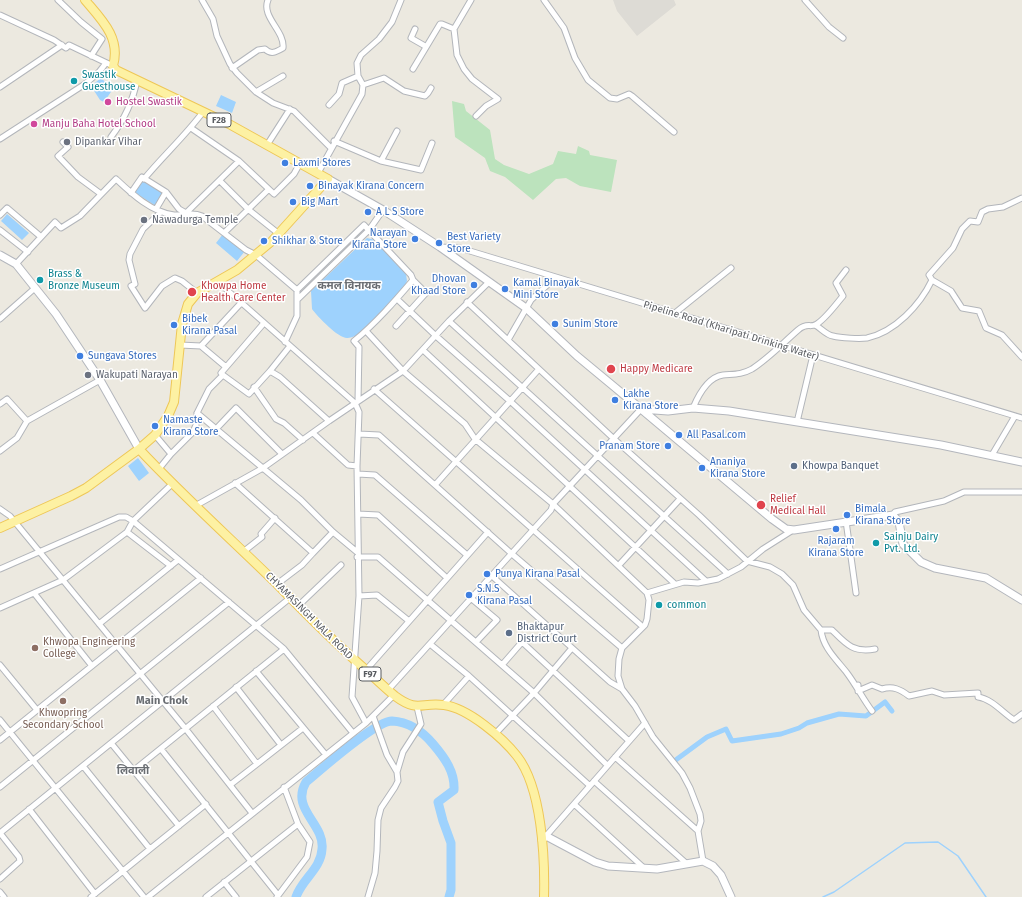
<!DOCTYPE html>
<html>
<head>
<meta charset="utf-8">
<style>
	body { margin:0 }
	canvas { display:block; background:#ece9e0 }
</style>
</head>
<body>
<canvas width="1022" height="897"></canvas>
<script>
const ctx = document.querySelector('canvas').getContext('2d');
ctx.lineJoin = 'round';
function fillPath(path, color) { ctx.fillStyle = color; ctx.fill(path, 'evenodd'); }
function strokePath(path, color, width, dash) { ctx.strokeStyle = color; ctx.lineWidth = width; ctx.lineCap = dash ? 'butt' : 'round'; ctx.setLineDash(dash || []); ctx.stroke(path); }
function label(font, color, halo, rows, align = 'center') {
  ctx.font = font + ' "Fira Sans","Noto Sans Devanagari",sans-serif'; ctx.lineWidth = 3; ctx.setLineDash([]); ctx.textBaseline = 'middle'; ctx.strokeStyle = halo; ctx.fillStyle = color; for (const [text, x, y, turn = 0] of rows) {
    ctx.save(); ctx.translate(x, y); ctx.rotate((+turn || 0) * Math.PI / 180); ctx.textAlign = isNaN(turn) ? turn : align; if (halo) ctx.strokeText(text, 0, 0); ctx.fillText(text, 0, 0); ctx.restore();
  }
}
fillPath(new Path2D(`
	M613,0H674L676,5L637,36L617,11Z`), '#dddbd5');
fillPath(new Path2D(`
	M452,101L464,104L466,111L490,130L495,159L504,165L529,174L553,164L558,151L576,154L578,146L589,151L590,155L617,160L611,192L580,186L566,178L556,179L533,200L505,177L490,171L485,158L455,137Z`), '#bce3bd');
fillPath(new Path2D(`
	M101,78L113,89L104,102L100,100L91,86Z
	M221,95L236,102L232,113L216,106Z
	M141,180L164,194L156,206L134,192Z
	M7,214L29,233L22,240L1,221Z
	M223,234L245,251L237,261L216,243Z
	M367,238L375,240L406,274L407,281L404,287C393,300 364,339 347,338C338,338 318,317 312,309L311,291Z
	M138,458L149,473L139,481L128,466Z`), '#9ed2fd');
strokePath(new Path2D(`
	M823,897L834,892L905,843L938,842L958,856L986,897`), '#9ed2fd', 1.5);
strokePath(new Path2D(`
	M673,762L707,737L726,729L732,741L781,734L799,728L807,723L839,714L866,716L885,702L892,711`), '#9ed2fd', 5);
strokePath(new Path2D(`
	M296,897C302,879 321,869 322,849C325,824 290,809 306,782C322,769 375,721 392,721C409,722 423,732 433,744C445,758 455,772 454,790L438,802L443,821L451,843V890L449,897`), '#9ed2fd', 9);
const street = new Path2D(`
	M58,0L81,22L102,39L91,56
	M202,0L213,19L217,36L230,64L237,73L256,92L273,103L294,111L331,148
	M471,0L454,29L457,55L464,69L472,79L498,99L486,106L476,116
	M544,0L564,28L575,58L588,80L610,98L617,99L629,94L632,96L674,132
	M805,0L829,27L843,38
	M0,15L54,40L66,48L69,45L113,66
	M415,29L411,38L425,46
	M232,68L258,50L265,49C271,55 276,52 283,48C285,31 261,17 268,0
	M413,69L440,24H442L454,29
	M363,85L384,78L404,91L425,96L428,93L431,88
	M0,87L62,45
	M256,92L283,76
	M329,105L339,94L342,83L358,76
	M191,128L239,161L274,194L294,174L300,163
	M111,137C124,120 133,101 137,80
	M0,139L85,84L99,72L106,63
	M334,141L381,161L421,170L432,143
	M63,142L68,147L58,156L78,177L101,194
	M267,145L290,109
	M381,161L397,131
	M318,173L362,94L363,85L358,76L357,63L361,55L379,39L392,22L401,0
	M144,179C163,156 185,136 203,112
	M220,181L249,210L279,234
	M131,193L142,177L166,192L179,209L186,213L239,161
	M156,209L166,192
	M161,212L143,229L130,254L129,260L135,284L131,286L145,308L162,286L175,278L182,281L197,293
	M0,215L7,208L40,236
	M0,230L28,252
	M224,233L268,190
	M440,247L460,248L1022,418
	M16,264L55,222L61,228L80,216L116,179C132,194 151,212 174,215C185,216 191,211 202,216L246,250L256,255L297,290V316L285,342
	M932,280L951,291L962,308L979,311L986,328L1002,335L1022,357
	M297,290L364,225L411,275L413,280C395,301 376,323 354,341L359,347L358,401
	M298,299L369,230L383,210
	M397,299L436,336L510,401L706,581
	M467,302L613,438L699,515L747,561L770,567L782,574L793,585L804,610L821,630H832C846,644 853,653 875,649
	M675,313L731,268
	M0,319L35,288
	M449,321L728,574
	M815,325C821,328 826,335 833,336C841,338 859,339 867,338C895,332 920,305 932,280L929,275L953,248L962,229L970,221L978,222L982,212L988,209L1003,207L1022,198
	M396,326L426,293L413,280
	M366,331L403,371L465,424L475,439L553,504L647,593L649,600L647,619L645,625L622,648L619,659L618,676L622,689L635,706L653,737L682,773L690,788L700,814L701,821L698,831L703,861
	M508,340L531,300L555,278
	M180,345L201,346L226,367
	M201,346L241,303
	M423,350L675,584
	M270,371L280,377L329,421
	M223,375L249,394L270,371L290,346
	M254,387L276,419L284,423L303,440
	M374,389L643,627
	M0,404L7,399L27,421
	M693,408C698,396 708,377 723,375C734,374 741,375 752,369C769,358 783,343 798,330C806,323 809,327 815,325C824,321 837,303 843,296L836,283L846,270
	M197,413L301,500L333,532L357,552
	M797,422L813,355
	M216,429L236,408L282,454
	M313,433L348,465L357,466
	M359,434L379,435L512,554L622,648
	M155,435L171,454L158,470
	M0,451L17,438L27,421L100,380
	M171,454L193,432L196,425L197,413L209,389L223,375L221,373L264,323
	M992,455L1015,416
	M358,474L375,475L467,555
	M235,483L313,553L333,532
	M435,485L539,369
	M195,506L263,468L329,421L403,371L449,321L489,282
	M0,509L10,516L185,728L252,813
	M358,514L378,515L447,578
	M893,515L895,512L944,501L964,492H1022
	M846,521L856,593
	M127,532L133,521L172,484
	M243,552L262,537L261,534L275,518
	M357,557H378L534,693L607,765
	M619,565L680,499
	M0,569L119,517H126L133,521L284,649L353,733
	M492,576L610,682L622,689
	M277,584L302,565L313,553
	M34,593L92,666
	M647,593L684,582L698,583L718,579L741,567L763,549L793,530
	M359,596L377,595L409,621
	M472,599L497,620L476,642
	M298,606L341,565
	M0,608L63,580L127,532L171,566
	M99,624L178,560
	M821,630C823,648 837,660 847,673C856,685 863,699 872,711
	M430,644L469,676L589,785
	M0,665L37,710
	M502,665L522,642L629,741
	M366,670L488,532
	M256,671L326,755
	M858,685V691L872,685L882,689C893,686 900,689 909,696L932,691L944,695L978,693V697C992,699 1003,713 1014,720L1022,714
	M236,687L281,745
	M388,690L551,510L553,504L641,409
	M443,705L469,676
	M213,706L257,764L303,728
	M373,716L387,755L397,772
	M0,720L144,897
	M366,723L394,695
	M495,734L534,693L572,648
	M0,740L201,578
	M111,743L179,826
	M161,749L278,895
	M615,757L698,831
	M83,766L150,849L206,804
	M133,771L284,649
	M594,781L686,863
	M230,785L257,764
	M0,787L229,602
	M574,804L644,868
	M29,809L95,894
	M0,833L290,598
	M0,833L19,857L20,861L0,879
	M546,836L645,723
	M224,882L236,897
	M0,892L4,897
	M91,897L150,849
	M148,897L366,723L352,697L359,596L357,466L359,412L355,403L218,282
	M206,897L298,824
	M277,897L307,857L310,842L298,824L284,787
	M368,897L375,873L377,851L378,820L381,808L395,787L398,781L397,772L403,752L421,724L417,707`);
const secondary = new Path2D(`
	M328,179L383,210L440,247L526,308L577,356L641,409L668,411L693,408L729,411L941,445L1022,462
	M0,255L16,264L56,314L100,380L139,449
	M641,409L772,519L786,529L794,530L893,515L899,522L903,544L921,562L935,568L986,578L1022,600
	M542,840L546,836L595,862L608,866L657,869L703,861L713,866L721,875L731,897`);
const primary = new Path2D(`
	M139,449C183,496 230,538 276,583C305,613 335,643 366,670C376,679 385,688 395,696C418,713 420,702 444,705C468,708 503,738 517,756C542,788 545,858 544,897
	M0,528L71,496L86,488L139,449L155,435L168,416L174,402L182,324L188,304L197,293L237,270L272,241L328,179L229,124L116,70L113,66C121,38 102,20 85,0`);
strokePath(street, '#b3b6bb', 7);
strokePath(secondary, '#b4b7bd', 9);
strokePath(primary, '#eec757', 10);
strokePath(street, '#fff', 5);
strokePath(secondary, '#fff', 7);
strokePath(primary, '#fdf1a3', 8);
for (const [x, y, r, color] of [
	[74,81,4,"#0f9aa8"],
	[108,102,4,"#d1479c"],
	[34,124,4,"#d1479c"],
	[67,142,4,"#6b7280"],
	[285,163,4,"#3f7fe0"],
	[310,186,4,"#3f7fe0"],
	[293,202,4,"#3f7fe0"],
	[368,212,4,"#3f7fe0"],
	[144,220,4,"#6b7280"],
	[415,239,4,"#3f7fe0"],
	[264,241,4,"#3f7fe0"],
	[439,243,4,"#3f7fe0"],
	[40,280,4,"#0f9aa8"],
	[474,285,4,"#3f7fe0"],
	[505,289,4,"#3f7fe0"],
	[192,292,5,"#e0444e"],
	[555,324,4,"#3f7fe0"],
	[174,325,4,"#3f7fe0"],
	[80,356,4,"#3f7fe0"],
	[611,369,5,"#e0444e"],
	[88,375,4,"#6b7280"],
	[615,400,4,"#3f7fe0"],
	[155,426,4,"#3f7fe0"],
	[679,435,4,"#3f7fe0"],
	[668,446,4,"#3f7fe0"],
	[794,466,4,"#5c6f8a"],
	[702,468,4,"#3f7fe0"],
	[761,505,5,"#e0444e"],
	[847,515,4,"#3f7fe0"],
	[836,529,4,"#3f7fe0"],
	[876,543,4,"#0f9aa8"],
	[487,574,4,"#3f7fe0"],
	[469,595,4,"#3f7fe0"],
	[659,605,4,"#0f9aa8"],
	[509,633,4,"#5c6f8a"],
	[35,648,4,"#8d6e63"],
	[63,701,4,"#8d6e63"]
]) { const dot = new Path2D(); dot.arc(x, y, r, 0, 2 * Math.PI); ctx.fillStyle = color; ctx.fill(dot); strokePath(dot, '#fff', 1.5); }
for (const [x, y, w] of [
	[219,120,24],
	[370,674,22]
]) { const box = new Path2D(); box.roundRect(x - w / 2, y - 7, w, 14, 3); ctx.fillStyle = '#fff'; ctx.fill(box); strokePath(box, '#595c61', 1); }
label('bold 9px', '#595c61', null, [
	["F28",219,120],
	["F97",370,674]
]);
label('10px', '#0d838f', '#fff', [
	["Swastik",82,75],
	["Guesthouse",82,87],
	["Brass &",48,274],
	["Bronze Museum",48,286],
	["Sainju Dairy",884,537],
	["Pvt. Ltd.",884,549],
	["common",667,605]
], 'left');
label('10px', '#b23c85', '#fff', [
	["Hostel Swastik",116,102],
	["Manju Baha Hotel School",42,124]
], 'left');
label('10px', '#5b616d', '#fff', [
	["Dipankar Vihar",75,142],
	["Nawadurga Temple",152,220],
	["Wakupati Narayan",96,375]
], 'left');
label('10px', '#366cbe', '#fff', [
	["Laxmi Stores",293,163],
	["Binayak Kirana Concern",318,186],
	["Big Mart",301,202],
	["A L S Store",376,212],
	["Narayan",407,233,"right"],
	["Kirana Store",407,245,"right"],
	["Best Variety",447,237],
	["Store",447,249],
	["Shikhar & Store",272,241],
	["Dhovan",466,279,"right"],
	["Khaad Store",466,291,"right"],
	["Kamal Binayak",513,283],
	["Mini Store",513,295],
	["Bibek",182,319],
	["Kirana Pasal",182,331],
	["Sunim Store",563,324],
	["Sungava Stores",88,356],
	["Lakhe",623,394],
	["Kirana Store",623,406],
	["Namaste",163,420],
	["Kirana Store",163,432],
	["All Pasal.com",687,435],
	["Pranam Store",660,446,"right"],
	["Ananiya",710,462],
	["Kirana Store",710,474],
	["Bimala",855,509],
	["Kirana Store",855,521],
	["Rajaram",836,541,"center"],
	["Kirana Store",836,553,"center"],
	["Punya Kirana Pasal",495,574],
	["S.N.S",477,589],
	["Kirana Pasal",477,601]
], 'left');
label('10px', '#be3a42', '#fff', [
	["Khowpa Home",201,286],
	["Health Care Center",201,298],
	["Happy Medicare",620,369],
	["Relief",770,499],
	["Medical Hall",770,511]
], 'left');
label('10px', '#595c61', '#fff', [
	["Pipeline Road (Kharipati Drinking Water)",731,331,17],
	["CHYAMASINGH NALA ROAD",309,616,45]
]);
label('10px', '#4e5e75', '#fff', [
	["Khowpa Banquet",802,466],
	["Bhaktapur",517,627],
	["District Court",517,639]
], 'left');
label('10px', '#785e54', '#fff', [
	["Khwopa Engineering",43,642],
	["College",43,654],
	["Khwopring",63,713,"center"],
	["Secondary School",63,725,"center"]
], 'left');
label('bold 11px', '#6a6e73', '#fff', [
	["कमल विनायक",349,286],
	["Main Chok",162,701],
	["लिवाली",133,771]
]);
</script>
</body>
</html>
